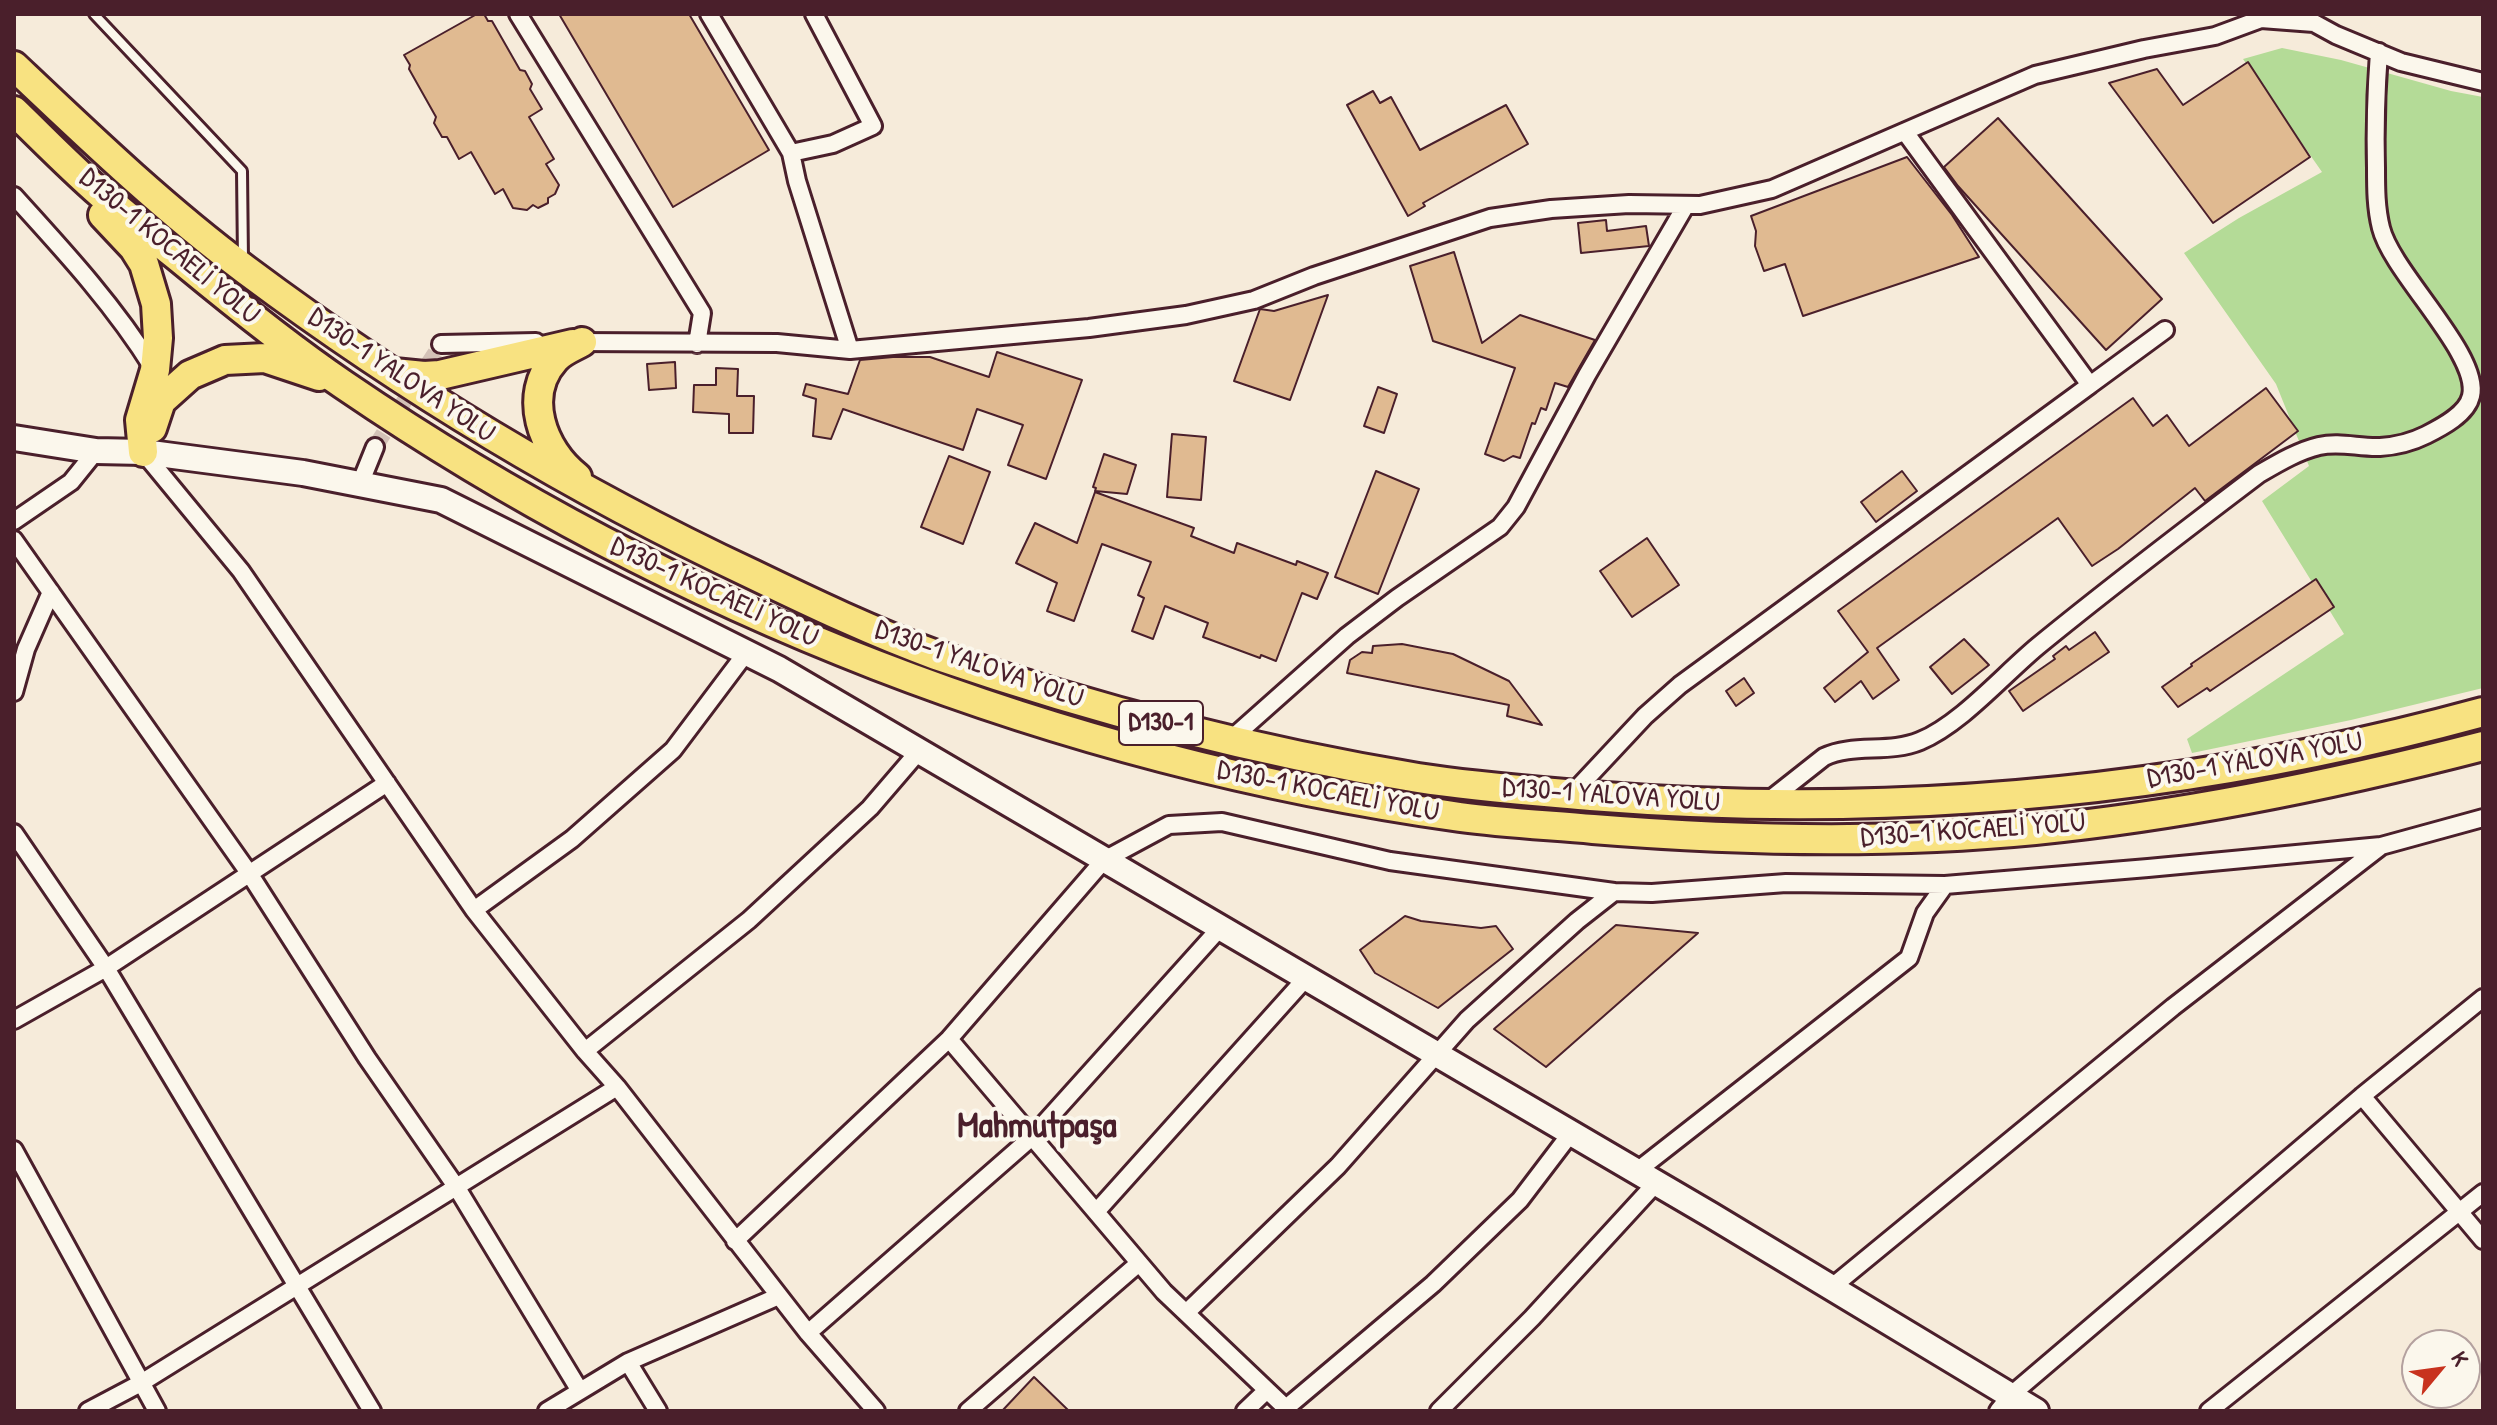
<!DOCTYPE html>
<html>
<head>
<meta charset="utf-8">
<style>
	body { margin:0 }
	#map { position:relative; width:2497px; height:1425px; overflow:hidden; background:#f6ebda; font-family:"Patrick Hand",sans-serif }
	canvas { display:block }
	.frame { position:absolute; inset:0; border:16px solid #4a1f2b; pointer-events:none }
	.north { position:absolute; left:2401px; top:1329px; width:80px; height:80px; box-sizing:border-box; background:#fbf7ec; border:2px solid #b4a19f; border-radius:50%; rotate:61deg; font-size:22px; font-weight:700; line-height:32px; text-align:center; color:#4a1f2b }
	.north::after { content:''; display:block; margin:auto; width:28px; height:36px; background:#c8321e; clip-path:polygon(50% 0,100% 100%,50% 72%,0 100%) }
</style>
</head>
<body>
<div id="map">
<canvas width="2497" height="1425"></canvas>
<div class="frame"></div>
<div class="north">K</div>
</div>
<script>
const ctx = document.querySelector('canvas').getContext('2d');
ctx.lineJoin = 'round';
function fillPath(path, color) { ctx.fillStyle = color; ctx.fill(path, 'evenodd'); }
function strokePath(path, color, width, dash) { ctx.strokeStyle = color; ctx.lineWidth = width; ctx.lineCap = dash ? 'butt' : 'round'; ctx.setLineDash(dash || []); ctx.stroke(path); }
function label(font, color, halo, rows, align = 'center') {
  ctx.font = font + ' "Patrick Hand",sans-serif'; ctx.lineWidth = 8; ctx.setLineDash([]); ctx.textBaseline = 'middle'; ctx.strokeStyle = halo; ctx.fillStyle = color; for (const [text, x, y, turn = 0] of rows) {
    ctx.save(); ctx.translate(x, y); ctx.rotate((+turn || 0) * Math.PI / 180); ctx.textAlign = isNaN(turn) ? turn : align; if (halo) ctx.strokeText(text, 0, 0); ctx.fillText(text, 0, 0); ctx.restore();
  }
}
fillPath(new Path2D(`
	M2282,48L2341,60L2451,91L2483,97V688L2351,720L2192,753L2187,739L2344,634L2262,501L2309,466L2276,384L2184,253L2239,218L2322,172L2243,59Z`), '#b4db97');
const building = new Path2D(`
	M477,14H484L488,21H492L520,70L525,71L532,84L530,89L542,109L529,117L554,159L546,164L559,185L555,194L548,198V203L538,208L533,205L527,210L513,208L503,189L495,194L471,152L459,159L447,137H442L434,123L436,117L409,69L410,65L404,55Z
	M559,14H689L769,150L673,207Z
	M2248,62L2310,157L2213,223L2109,83L2157,69L2183,105Z
	M1373,91L1380,103L1391,97L1420,150L1506,105L1528,144L1423,203L1425,206L1408,216L1347,105Z
	M1998,118L2162,299L2106,350L1958,186L1944,167Z
	M1907,157L1952,215L1979,257L1803,316L1785,264L1764,271L1755,246L1756,231L1751,216Z
	M1606,220L1607,231L1646,226L1649,246L1581,253L1578,223Z
	M1454,252L1482,343L1520,315L1595,340L1568,387L1555,383L1546,410L1541,408L1535,424L1532,423L1520,458L1513,456L1504,461L1485,454L1515,368L1433,341L1410,266Z
	M1328,295L1290,400L1234,381L1260,309L1274,311Z
	M997,352L1082,380L1046,479L1008,465L1023,425L977,409L963,450L843,409L831,439L813,436L816,399L803,395L806,384L848,394L860,360L893,357H930L989,377Z
	M675,362L676,388L649,390L647,364Z
	M716,368L738,369L737,396H754L753,433H729V414L693,412L694,385H716Z
	M1378,387L1397,394L1384,433L1364,426Z
	M2266,388L2298,431L2205,501L2195,488L2118,549L2092,566L2058,518L1877,648L1899,680L1873,699L1861,681L1835,702L1824,688L1868,652L1838,611L2133,398L2153,426L2167,415L2189,446Z
	M1172,434L1206,437L1201,500L1167,497Z
	M1104,454L1136,465L1127,494L1095,491L1096,488L1093,487Z
	M949,456L990,472L963,544L921,527Z
	M1376,471L1419,489L1378,594L1335,577Z
	M1902,471L1917,491L1876,522L1861,502Z
	M1095,492L1194,528L1191,536L1234,553L1237,543L1296,565L1297,561L1328,573L1317,599L1302,593L1276,661L1261,655L1260,658L1203,637L1208,623L1165,606L1153,639L1132,631L1144,598L1138,595L1151,562L1102,544L1074,621L1047,611L1057,583L1016,563L1035,523L1077,543Z
	M1647,538L1679,585L1632,617L1600,571Z
	M2316,579L2334,607L2210,691L2207,688L2178,707L2162,687L2192,666L2191,664Z
	M2095,632L2109,652L2023,711L2009,691L2055,659L2053,656L2066,646L2069,650Z
	M1964,639L1989,665L1952,694L1930,667Z
	M1402,644L1453,654L1509,681L1542,725L1507,716L1509,705L1347,673L1350,660L1362,652L1372,653L1373,646Z
	M1744,678L1754,693L1736,706L1726,691Z
	M1405,916L1421,921L1481,928L1496,926L1513,949L1438,1008L1375,973L1360,950Z
	M1616,925L1698,933L1546,1067L1494,1029Z
	M1034,1377L1069,1411H1002Z`);
fillPath(building, '#e0ba91');
strokePath(building, '#4a1f2b', 2);
strokePath(new Path2D(`
	M375,447L441,344`), '#d4c2b7', 16, [16, 8]);
const service = new Path2D(`
	M94,14L242,171L243,260`);
const minor = new Path2D(`
	M518,14L702,313L697,344
	M709,14L791,153L797,181L850,350
	M791,153L833,144L873,126L814,14
	M14,196C64,251 114,305 153,368
	M575,342L777,343L850,350L1089,328L1186,315L1254,300L1314,276L1490,218L1551,209L1629,204L1700,205L1772,189L2035,75L2144,49L2215,36L2261,19L2314,23L2336,35L2401,62L2483,82
	M441,344L536,342
	M2090,385L2165,330
	M143,452L241,571L474,910L585,1051L617,1087L808,1333L876,1411
	M360,484L375,447
	M14,521L71,482L96,451
	M14,540L249,873L367,1058L457,1188L580,1391
	M14,692L26,649L51,592
	M1230,740L1347,636L1397,598L1500,527L1516,507L1587,375L1686,205
	M1572,794L1645,716L1680,685L2090,385L1905,132
	M1767,802L1824,757C1853,743 1889,754 1920,741C1961,724 2003,675 2038,646C2110,587 2185,530 2259,474C2278,463 2298,451 2319,446C2340,441 2359,448 2380,447C2396,446 2412,442 2426,435C2442,427 2467,414 2471,396C2481,355 2392,273 2381,228C2376,208 2376,188 2376,168C2375,129 2376,91 2379,52
	M14,833L106,968L372,1411
	M474,910L572,839L673,750L746,653
	M14,1020L106,968L387,783
	M949,1039L1164,1292L1289,1411
	M585,1051L749,920L870,808L919,751
	M2362,1096L2483,1240
	M14,1150L157,1411
	M1637,1171L1909,958L1925,913L1945,885
	M1096,1212L1306,978
	M735,1241L949,1039L1104,860L1169,825L1222,822L1390,861L1614,892
	M1832,1287L2173,1007L2380,847
	M1186,1313L1338,1166L1467,1020L1577,921L1614,892L1652,893L1786,883L1945,885L2148,868L2381,846L2483,818
	M808,1333L1032,1137L1220,928
	M628,1362L658,1411
	M1286,1408L1433,1284L1520,1200L1571,1133
	M88,1411L141,1383L617,1087
	M547,1411L628,1362L779,1296
	M968,1411L1139,1263
	M1245,1411L1267,1390
	M1439,1411L1532,1318L1656,1183
	M1998,1411L2011,1395L2362,1096L2483,998
	M2209,1411L2483,1193`);
const secondary = new Path2D(`
	M14,438L96,451L143,452L303,473L441,500L779,669L1711,1215L2036,1411`);
const trunk = new Path2D(`
	M14,66C89,137 163,208 246,270C404,388 573,490 752,574C812,603 873,632 936,655C1093,709 1254,751 1418,778C1475,787 1533,791 1591,796C1894,820 2190,792 2483,712
	M14,111C43,139 71,168 101,194C128,218 157,240 184,262C236,305 288,347 344,385C678,613 1058,760 1460,817C1504,823 1549,825 1593,829C1740,841 1889,844 2035,830C2187,815 2336,784 2483,746
	M103,215L134,248L144,264L156,304L158,338L155,370L140,420L143,452
	M394,373L424,376L440,375L573,344
	M152,428L161,401L190,375L225,360L265,358L319,376
	M577,477C542,450 522,395 555,359C562,351 573,347 582,342`);
strokePath(service, '#4a1f2b', 14);
strokePath(minor, '#4a1f2b', 22);
strokePath(secondary, '#4a1f2b', 30);
strokePath(trunk, '#4a1f2b', 34);
strokePath(service, '#fbf7ec', 8);
strokePath(minor, '#fbf7ec', 16);
strokePath(secondary, '#fbf7ec', 24);
strokePath(trunk, '#f8e281', 28);
for (const [x, y, w] of [
	[1161,723,84]
]) { const box = new Path2D(); box.roundRect(x - w / 2, y - 22, w, 44, 6); ctx.fillStyle = '#fbf7ec'; ctx.fill(box); strokePath(box, '#4a1f2b', 2); }
label('bold 26px', '#4a1f2b', null, [
	["D130-1",1161,723]
]);
label('28px', '#4a1f2b', '#fbf7ec', [
	["D130-1 KOCAELİ YOLU",169,247,40],
	["D130-1 YALOVA YOLU",401,376,34],
	["D130-1 KOCAELİ YOLU",714,593,25],
	["D130-1 YALOVA YOLU",979,665,19],
	["D130-1 YALOVA YOLU",2255,761,-10],
	["D130-1 KOCAELİ YOLU",1328,792,11],
	["D130-1 YALOVA YOLU",1611,796,4],
	["D130-1 KOCAELİ YOLU",1973,831,-4]
]);
label('bold 36px', '#4a1f2b', '#fbf7ec', [
	["Mahmutpaşa",1037,1127]
]);
</script>
</body>
</html>
